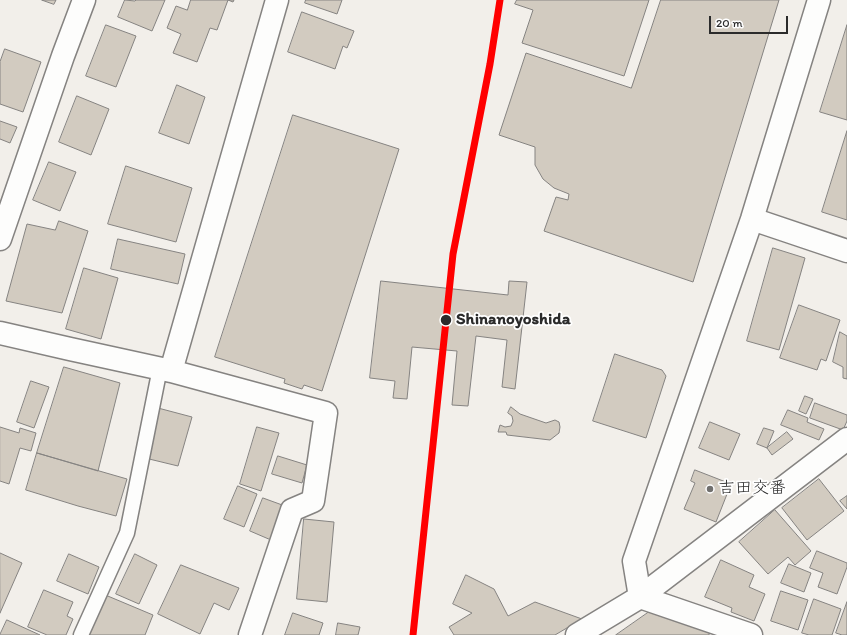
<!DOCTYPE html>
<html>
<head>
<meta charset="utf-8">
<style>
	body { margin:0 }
	#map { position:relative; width:847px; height:635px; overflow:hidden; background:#f2efea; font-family:Itim,sans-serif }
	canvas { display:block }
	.scale { position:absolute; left:709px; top:16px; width:79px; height:18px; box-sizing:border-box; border:2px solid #2b2b2b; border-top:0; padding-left:5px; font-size:12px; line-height:14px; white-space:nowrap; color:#2b2b2b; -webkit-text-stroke:3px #fff; paint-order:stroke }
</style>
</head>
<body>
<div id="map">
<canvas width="847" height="635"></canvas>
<div class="scale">20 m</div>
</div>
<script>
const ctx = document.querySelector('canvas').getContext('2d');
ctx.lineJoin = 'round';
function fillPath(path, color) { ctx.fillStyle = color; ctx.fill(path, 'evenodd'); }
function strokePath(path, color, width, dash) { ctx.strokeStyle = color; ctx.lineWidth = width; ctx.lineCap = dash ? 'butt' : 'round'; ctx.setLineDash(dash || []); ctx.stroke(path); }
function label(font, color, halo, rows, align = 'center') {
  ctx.font = font + ' Itim,"Klee One",sans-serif'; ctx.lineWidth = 3.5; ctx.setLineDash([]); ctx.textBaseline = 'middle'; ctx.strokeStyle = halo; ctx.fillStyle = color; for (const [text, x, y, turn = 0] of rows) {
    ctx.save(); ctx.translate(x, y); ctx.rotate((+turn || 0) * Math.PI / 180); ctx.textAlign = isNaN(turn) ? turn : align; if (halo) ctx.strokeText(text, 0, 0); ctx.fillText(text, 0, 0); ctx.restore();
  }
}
const building = new Path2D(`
	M42,0H56L54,4Z
	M125,0L135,1L136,0H165L152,31L118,17Z
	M191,0H234L233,2L228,0L217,30L210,28L197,62L173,53L181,34L167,28L176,6L187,10Z
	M306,0H342L337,14L305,3Z
	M517,0H649L624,76L522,43L533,10L515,4Z
	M661,0H779L693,282L544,231L556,197L568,200L569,194L554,188L543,179L535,165V147L499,135L526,53L631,88Z
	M302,12L354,31L347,48L343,46L335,69L288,52Z
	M106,25L136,36L116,87L86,76Z
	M847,25V120L820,112Z
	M5,49L41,62L23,112L0,104V62Z
	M177,85L205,97L189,144L159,133Z
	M77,96L109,109L91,155L59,142Z
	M293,115L399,149L322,391L304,385L302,389L284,383L285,379L215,357Z
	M0,121L17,127L10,143L0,139Z
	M847,131V220L822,212Z
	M49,162L76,172L60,211L33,200Z
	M126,166L192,188L176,242L108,224Z
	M59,221L88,231L62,313L6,301L27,224L55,230Z
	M118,239L185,254L178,284L111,269Z
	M773,248L805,258L779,350L747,341Z
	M84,268L118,278L101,339L66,329Z
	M381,281L508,295L509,281L527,282L515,389L502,387L507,340L476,336L468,406L452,405L457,351L412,347L407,399L393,398L395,381L370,378Z
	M799,305L840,320L826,361L821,359L817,370L780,358Z
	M840,332L847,336V379L843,378V367L833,362Z
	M615,354L662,370L666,376L646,438L593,421Z
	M64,367L120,383L98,471L37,453Z
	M31,381L49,387L34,428L17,422Z
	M805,396L813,399L806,414L799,411Z
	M815,403L847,415V421L843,430L810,418Z
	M511,407L520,414L546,423L555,420L559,422L560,427L559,433L550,440L507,435L506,432H498L500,425L505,427L511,426L513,421L512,416L508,413Z
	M158,408L192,417L178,466L145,458Z
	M788,410L808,418L807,422L824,429L819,440L781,425Z
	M710,422L740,434L729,460L699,448Z
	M0,427L19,433L20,428L36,433L31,451L20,448L9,484L0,481Z
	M257,427L279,433L261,491L240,484Z
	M764,428L774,431L767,448L757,444Z
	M787,432L793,439L772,455L767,448Z
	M37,453L127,479L116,516L78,506L26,490Z
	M278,456L307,465L302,483L272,474Z
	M695,470L731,484L716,522L684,509L695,483L691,481Z
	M819,479L844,511L807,540L782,508Z
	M238,486L257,494L244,527L224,519Z
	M847,496V509L840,501Z
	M263,498L285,506L271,540L250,531Z
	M775,510L811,551L795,565L788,557L768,574L739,542Z
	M304,519L334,522L327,602L297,599Z
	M817,551L847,563V567L837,594L818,587L823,573L810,568Z
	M0,553L22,563L0,613Z
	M69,554L99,567L88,594L57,581Z
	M135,554L157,565L139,604L116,594Z
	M721,560L754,575L749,587L765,594L754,621L731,612L732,608L705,597Z
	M789,564L811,573L804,592L781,583Z
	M181,565L239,588L229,610L214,603L200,634L158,614Z
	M466,575L494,589L508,616L535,602L582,619L555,635H454L449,627L472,613L453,604Z
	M44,590L73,602L67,616L73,619L66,635H47L28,627Z
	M781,591L808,600L798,630L771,621Z
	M103,594L153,615L145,635H86Z
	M814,599L841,609L832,635H809L802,633Z
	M847,602V635H842L836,633Z
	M649,612L710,629L709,635H616Z
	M293,613L323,623L319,635H285Z
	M7,620L40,635H0Z
	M338,623L360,627L358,635H336Z`);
fillPath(building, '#d2cbc0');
strokePath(building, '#858381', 1);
const service = new Path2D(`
	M81,635L127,533L160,368`);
const minor = new Path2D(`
	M752,219L847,251
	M0,239L63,56L84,0
	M0,333L70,349L171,371L326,413L313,501L292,510L250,635
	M171,371L277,0
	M751,635L640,597L634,561L752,219L819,0`);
const tertiary = new Path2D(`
	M577,635L640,597L847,439`);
strokePath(service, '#858381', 17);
strokePath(minor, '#858381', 25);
strokePath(tertiary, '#858381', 25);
strokePath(service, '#fdfdfc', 14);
strokePath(minor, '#fdfdfc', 22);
strokePath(tertiary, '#fdfdfc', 22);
strokePath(new Path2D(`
	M413,635L453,254L490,64L500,0`), '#f00', 7);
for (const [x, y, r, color] of [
	[446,320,6,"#2b2b2b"],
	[710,489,4,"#71706e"]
]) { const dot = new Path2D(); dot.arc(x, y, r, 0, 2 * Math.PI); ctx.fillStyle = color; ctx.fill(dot); strokePath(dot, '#fff', 1.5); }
label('bold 17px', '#2b2b2b', '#fff', [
	["Shinanoyoshida",456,320]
], 'left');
label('17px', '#2b2b2b', '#fff', [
	["吉田交番",718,489]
], 'left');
</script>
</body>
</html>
